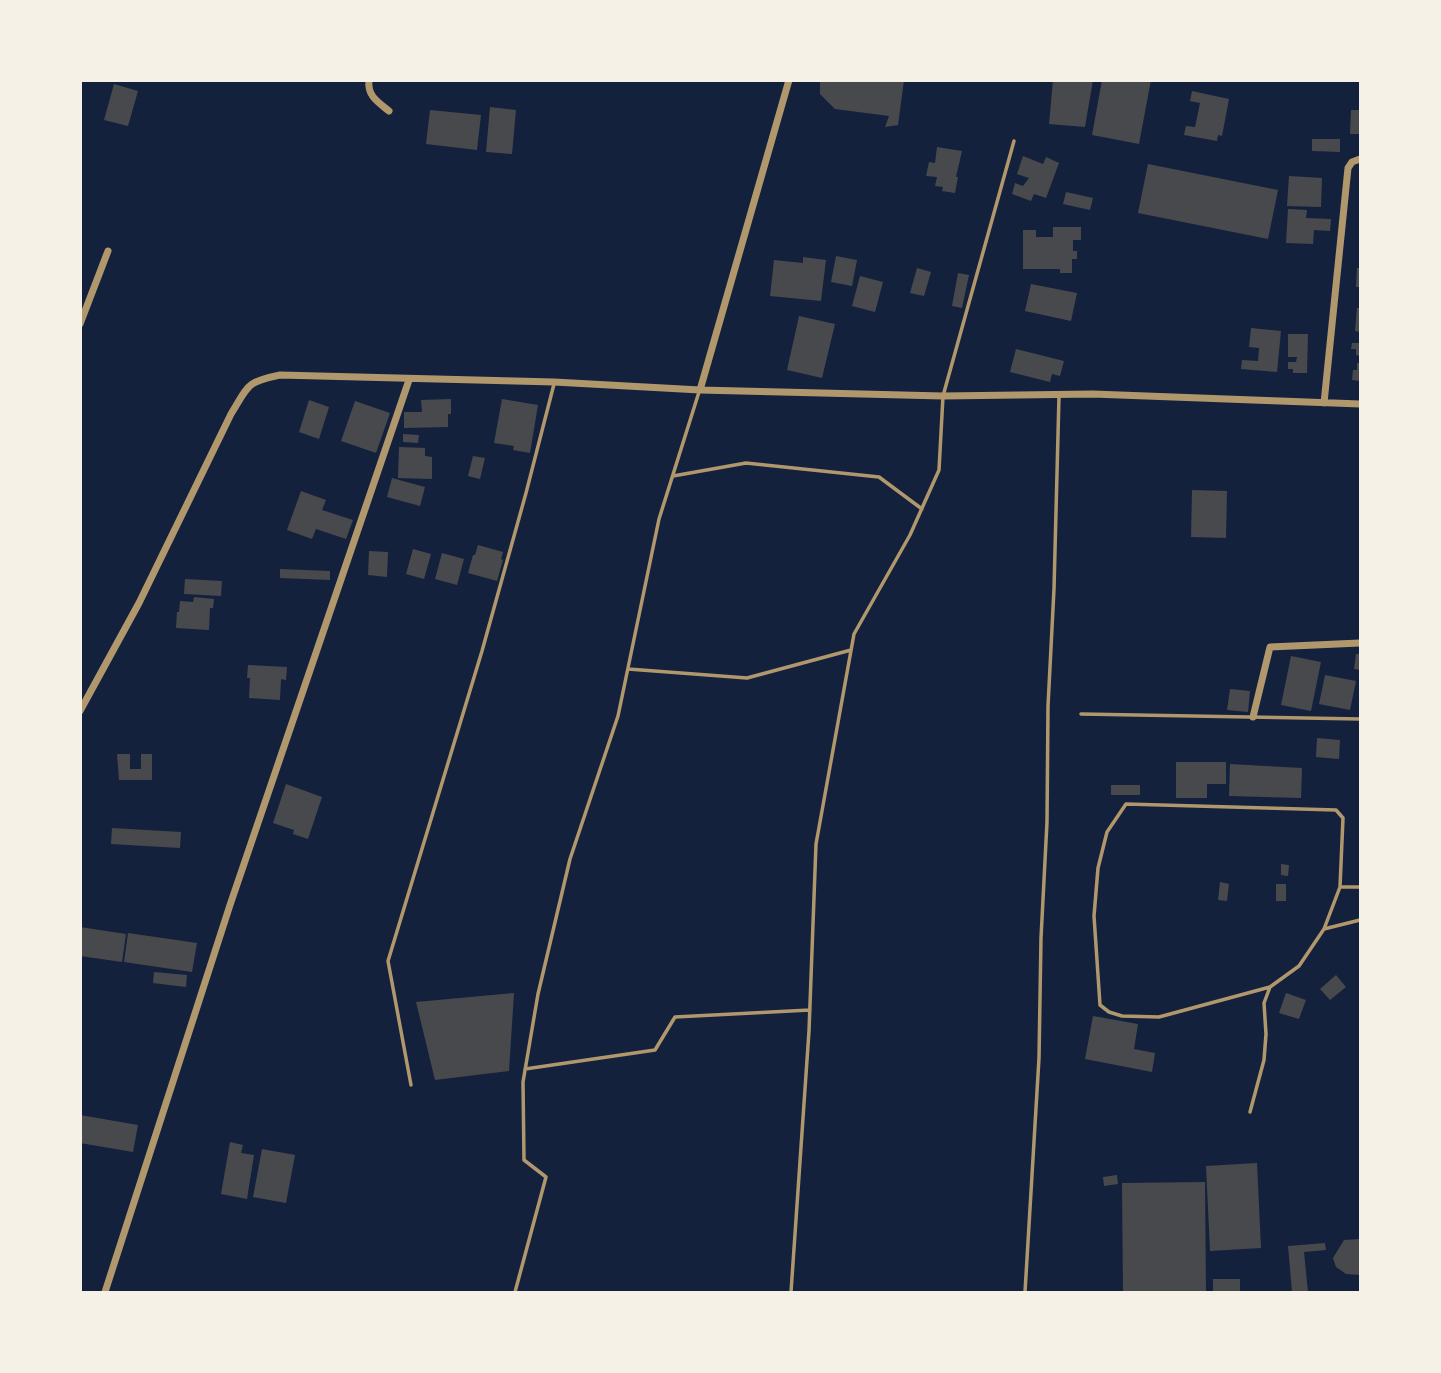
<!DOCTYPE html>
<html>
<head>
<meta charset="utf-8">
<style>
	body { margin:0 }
	#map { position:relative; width:1441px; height:1373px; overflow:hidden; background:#14213d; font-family:"Sofia Sans Condensed",sans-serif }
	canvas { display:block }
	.frame { position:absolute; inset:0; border:82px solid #f6f1e7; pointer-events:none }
</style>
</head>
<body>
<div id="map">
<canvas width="1441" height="1373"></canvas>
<div class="frame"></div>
</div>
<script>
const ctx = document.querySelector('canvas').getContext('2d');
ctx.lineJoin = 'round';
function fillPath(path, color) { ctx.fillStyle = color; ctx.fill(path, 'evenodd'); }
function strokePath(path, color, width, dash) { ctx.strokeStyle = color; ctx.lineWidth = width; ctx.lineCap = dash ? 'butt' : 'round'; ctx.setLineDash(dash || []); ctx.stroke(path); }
fillPath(new Path2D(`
	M820,80H904L898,125L885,127L889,116L835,109L820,94Z
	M1053,80H1093L1085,127L1049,124Z
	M1102,80H1151L1139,144L1092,135Z
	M114,84L138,91L128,126L104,120Z
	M1192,91L1229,99L1222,136L1218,135L1217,141L1184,135L1186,126L1195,127L1200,103L1190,101Z
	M490,107L516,110L512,154L486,152Z
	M430,110L481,115L477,150L426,144Z
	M1351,110H1360V134H1350Z
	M1312,139H1340V152L1312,151Z
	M937,147L962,151L956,177H958L955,193L942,191L943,187L935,186L937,177L926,176L929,162L935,163Z
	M1023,156L1043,164L1046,157L1059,163L1046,198L1034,194L1031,201L1012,194L1015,183L1023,186L1029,178L1017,174Z
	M1148,164L1278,190L1268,239L1138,213Z
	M1289,176L1322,178L1321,207L1287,206Z
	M1066,192L1093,198L1090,210L1063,204Z
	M1288,209L1307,210L1306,218L1331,219L1330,231L1314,230L1313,244L1286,243Z
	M1053,227H1081V240H1073V251H1077V259H1072V273H1060V269H1023V230H1036V237H1053Z
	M836,256L857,260L852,286L831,282Z
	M803,257L826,260L821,301L770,296L774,260L803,263Z
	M917,268L931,272L924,296L910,293Z
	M1357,268H1360V287H1356Z
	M958,273L969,275L962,308L952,306Z
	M860,276L883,282L875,312L852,306Z
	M1031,284L1077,293L1071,321L1025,311Z
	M1357,308H1360V332L1355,331Z
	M799,316L835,324L822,378L787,370Z
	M1251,328L1281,331L1277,372L1241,369L1242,360L1258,361L1259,348L1249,347Z
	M1288,334H1308L1307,373H1293V369H1288V362H1296L1297,357H1288Z
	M1352,343H1360V356L1356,355V349H1351Z
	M1016,349L1064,361L1060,376L1052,374L1050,382L1010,372Z
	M1357,363H1360V381L1352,380L1353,370H1357Z
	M451,399V414H448V427L404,428V412H422L421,400Z
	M502,399L538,405L530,453L513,450L514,446L494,443Z
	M309,400L329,407L319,439L299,432Z
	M355,401L390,413L376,453L341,441Z
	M403,434L419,435L418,443L403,442Z
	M399,447L425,448V456L432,457V479L398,478Z
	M473,456L485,458L480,479L468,476Z
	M392,478L425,487L420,506L387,497Z
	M1192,490L1227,491L1226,538L1191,537Z
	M301,491L326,500L322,510L353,520L346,539L316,529L312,539L287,530Z
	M478,545L503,552L501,559L503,560L497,581L468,573L473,555H475Z
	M413,549L431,554L424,579L406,574Z
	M369,551L388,552L387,577L368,575Z
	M442,553L464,559L457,585L435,579Z
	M280,569L330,571V580L280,578Z
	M185,579L222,581L221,596L184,594Z
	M194,597L214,599L213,608H210L209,630L176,628L177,612H179L180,601L193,602Z
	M1356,654H1360V670L1354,669Z
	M1291,656L1321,662L1311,711L1281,705Z
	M248,665L287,667L286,680L281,679L280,700L249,698L250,678H247Z
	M1325,675L1356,681L1350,710L1319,704Z
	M1230,689L1250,691L1248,712L1227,710Z
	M1317,738L1340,740L1339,759L1316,757Z
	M117,754H130V769H141V754H152V780H119Z
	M1176,762H1226V784H1207V798H1176Z
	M1230,764L1302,768L1301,798L1229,796Z
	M286,784L322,797L308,839L293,834L294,830L273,823Z
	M1111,785H1140V795H1111Z
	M112,828L181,832L180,848L111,844Z
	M1281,864L1289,865L1288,876L1281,875Z
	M1220,882L1229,884L1227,901L1218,900Z
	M1276,884H1286V901H1276Z
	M80,927L126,934L122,962L80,956Z
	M128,933L197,943L192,972L124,962Z
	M154,972L187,975L186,987L153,983Z
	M1336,975L1346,987L1330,1000L1320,989Z
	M514,993L509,1071L435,1080L416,1002Z
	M1286,993L1306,1000L1299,1019L1279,1013Z
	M1093,1016L1138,1024L1134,1049L1155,1053L1152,1072L1085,1059Z
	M80,1115L138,1125L133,1152L80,1143Z
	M230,1142L243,1145L241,1153L254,1155L247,1199L221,1194Z
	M262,1149L295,1155L286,1203L253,1197Z
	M1257,1163L1261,1248L1210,1251L1206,1166Z
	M1117,1175L1118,1184L1104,1186L1103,1177Z
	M1205,1182L1206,1292H1123L1122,1183Z
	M1360,1239V1275L1346,1274L1336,1267L1333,1258L1344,1240Z
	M1325,1243L1326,1250L1304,1252L1308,1292H1292L1288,1246Z
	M1213,1279H1240V1292H1213Z`), '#48494c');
strokePath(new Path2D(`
	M673,476L746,463L879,477L922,509
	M628,669L747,678L851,650
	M1081,714L1360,719
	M1340,887L1324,929L1299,966L1270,987L1159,1017L1122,1016L1109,1012L1100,1005L1094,916L1098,868L1107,832L1126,804L1336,810L1343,818L1340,887H1360
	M1324,929L1360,920
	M525,1069L655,1050L675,1017L810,1010
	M411,1085L388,961L482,651L526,493L554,384
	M1250,1112L1264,1060L1266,1034L1264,1003L1270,987
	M515,1292L546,1177L524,1160L523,1082L538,994L570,859L618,716L659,519L699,392
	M791,1292L809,1031L816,844L854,634L910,535L939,470L943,396L1014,141
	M1025,1292L1039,1058L1041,938L1047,822L1048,706L1054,589L1059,396`), '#b1986c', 3.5);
strokePath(new Path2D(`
	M369,80C367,96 378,102 389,111
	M80,324L108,251
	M700,390L789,80
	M1324,403L1348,168L1352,162L1360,159
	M80,711L139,603L231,414C249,385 246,382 280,375L554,382L700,390L943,396L1093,394L1360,404
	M1253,717L1270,647L1360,643
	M105,1292L230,905L409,380`), '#b1986c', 7);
</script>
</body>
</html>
